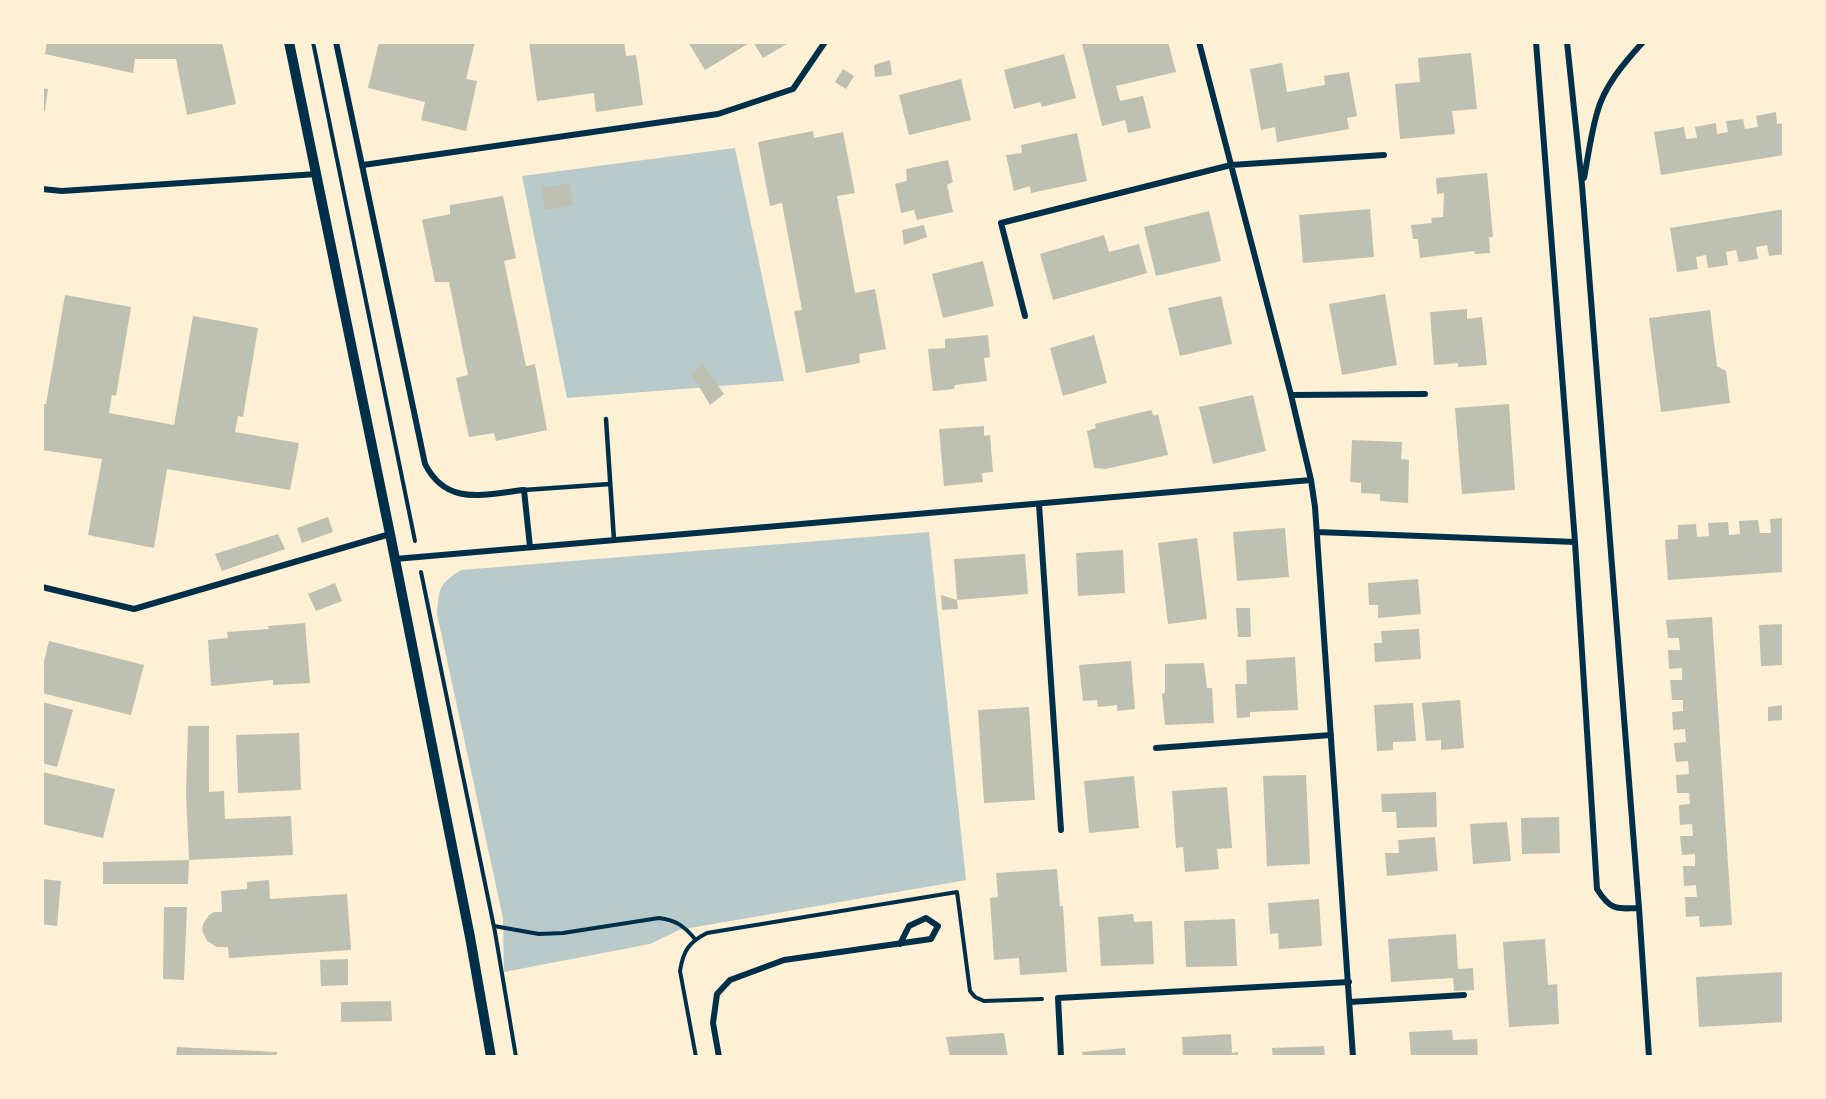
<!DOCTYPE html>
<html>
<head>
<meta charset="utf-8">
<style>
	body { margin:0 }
	#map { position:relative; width:1826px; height:1099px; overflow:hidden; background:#fdf0d5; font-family:"Asap Condensed",sans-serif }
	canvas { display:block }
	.frame { position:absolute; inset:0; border:44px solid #fdf0d5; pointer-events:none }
</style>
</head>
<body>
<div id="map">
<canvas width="1826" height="1099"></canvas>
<div class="frame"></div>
</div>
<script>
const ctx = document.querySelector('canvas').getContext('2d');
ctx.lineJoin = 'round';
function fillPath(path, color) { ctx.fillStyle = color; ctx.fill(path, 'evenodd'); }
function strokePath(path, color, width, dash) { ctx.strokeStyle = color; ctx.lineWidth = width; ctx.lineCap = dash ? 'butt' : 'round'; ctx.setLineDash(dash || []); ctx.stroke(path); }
fillPath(new Path2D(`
	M735,148L784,381L567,398L522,176Z
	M929,532L966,880L679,930L650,944L504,972L503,918L437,614C439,588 439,584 461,570Z`), '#b9caca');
fillPath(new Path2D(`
	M47,42H222L236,104L187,115L176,59H135L133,73L45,54Z
	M379,42H475L466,79L477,81L466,131L421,120L425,102L368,88Z
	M529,42H624L626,56L636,55L643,105L596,112L594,93L537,101Z
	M688,42H751L705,70Z
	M753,42H790L763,58Z
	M1091,42H1168L1176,72L1116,86L1120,101L1143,96L1151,128L1128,133L1125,120L1102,126L1082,44Z
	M1471,53L1477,109L1452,111L1455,134L1400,139L1395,84L1420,82L1418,58Z
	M1064,54L1076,98L1042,107L1040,102L1014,109L1004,70Z
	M890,60L892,75L875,77L874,65Z
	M1282,63L1287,92L1325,85L1324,76L1349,72L1357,116L1347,118L1349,129L1277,142L1275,127L1261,130L1250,69Z
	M843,69L854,76L846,89L835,82Z
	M961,79L971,120L909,135L899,95Z
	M42,88L48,89L45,111L42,110Z
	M1776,112L1777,124L1784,123V155L1661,175L1654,132L1684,127L1686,139L1697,138L1695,127L1716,123L1717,134L1728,132L1726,121L1743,119L1745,129L1758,127L1756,116Z
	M813,131L814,138L843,132L855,193L837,196L855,293L875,289L886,349L859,354L860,363L806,373L794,311L802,310L782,203L770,206L758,142Z
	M1077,133L1087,181L1031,193L1030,186L1014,191L1006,155L1022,153L1021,145Z
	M948,160L953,182L947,185L953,212L917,220L914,210L901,213L895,184L907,181L906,169Z
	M1487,173L1493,237H1489L1490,253L1475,254L1474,251L1420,258L1418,239H1413L1411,225L1432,223L1431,218L1443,217L1444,193L1437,194L1436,178Z
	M570,184L573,206L545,210L542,187Z
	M503,196L516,258L504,261L526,366L535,364L547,430L496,441L494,433L469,437L456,378L468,375L449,282H435L422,220L450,214V205Z
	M1370,209L1374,257L1303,263L1299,215Z
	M1784,209V254L1769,256L1767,245L1756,247L1758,259L1739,262L1736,250L1726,252L1728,265L1708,268L1706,255L1696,257L1698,269L1677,272L1670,228Z
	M1209,211L1221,261L1156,276L1144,227Z
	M924,225L927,237L904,245L902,230Z
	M1104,235L1109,252L1139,244L1147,273L1053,300L1040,254Z
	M983,261L994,306L943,318L932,274Z
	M1385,294L1397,365L1342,375L1329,304Z
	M65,295L131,307L116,396L112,395L109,413L174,425L193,316L258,328L243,417L238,416L235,432L299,443L290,490L167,469L154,548L88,535L102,459L42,450V404H46Z
	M1221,296L1232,344L1180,356L1168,308Z
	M1467,309V319L1482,317L1487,365L1458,367V363L1434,365L1430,312Z
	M1710,310L1717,366L1726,371L1730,403L1661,412L1649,318Z
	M988,335L990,357L984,358L987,381L955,385L954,389L933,391L928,349L945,348V339Z
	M1094,335L1107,383L1063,396L1050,348Z
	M704,365L724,394L710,405L691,373Z
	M1253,395L1266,451L1213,464L1199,407Z
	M1509,404L1515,490L1462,494L1455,408Z
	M1151,410L1154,416L1158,414L1168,455L1106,469L1094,468L1087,431L1096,428L1095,424Z
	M984,426V436L990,435L993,472L982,473L983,482L944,486L939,429Z
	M1352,440L1402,442L1401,459L1409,460L1408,503L1380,501V494L1361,493V483L1350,482Z
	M328,517L333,532L302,543L297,528Z
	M1784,518V572L1668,580L1665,540L1678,539V525L1696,524L1697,537L1709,536L1708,523L1728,522L1729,535L1740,534L1739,521L1758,520L1760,533H1771L1770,519Z
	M1285,528L1289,577L1237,581L1233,532Z
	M278,534L285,549L222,571L215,554Z
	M1197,538L1207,619L1168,624L1158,543Z
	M1123,550L1125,593L1078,596L1076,553Z
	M1025,554L1028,594L957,600L954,559Z
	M1418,579L1421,614L1378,618V605H1369L1368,583Z
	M335,583L342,601L316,611L308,594Z
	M941,595L957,600L958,609L942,610Z
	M1236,608H1250L1251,637H1238Z
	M1712,617L1732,925L1700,927L1699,916L1686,917L1685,897H1697L1696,885L1684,886L1683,866H1695V854L1682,855L1680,836H1693L1692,824L1680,825L1679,805L1690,804L1689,793H1677L1676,775L1689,774L1688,761L1676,762L1674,743L1686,742L1685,729L1673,730L1672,712L1683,711V700H1672L1670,680H1682V668L1669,669L1668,650H1680L1679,638H1668L1666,620Z
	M305,623L310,683L273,685V680L211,686L208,640L228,638L227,632L269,629L268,626Z
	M1784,624V665L1761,666L1759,625Z
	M1419,629L1421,659L1375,662L1374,643H1382L1381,631Z
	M49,641L144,665L131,715L42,693V669Z
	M1295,657L1298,710L1250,712V717L1237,718L1235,684H1247L1246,660Z
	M1131,661L1135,709L1117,711V705L1098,707L1097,700L1083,701L1079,665Z
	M1204,663L1207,688H1212L1214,723L1165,725L1162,694L1165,693V664Z
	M1460,700L1464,748L1441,750V740L1426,741L1422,703Z
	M42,702L73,710L57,767L42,763Z
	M1413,703L1416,741L1393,742V750L1377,751L1374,705Z
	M1784,705V720L1768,721V707Z
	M1029,707L1035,800L984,803L978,710Z
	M188,726H209V792L224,791L225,819L291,816L293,855L189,860L186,793Z
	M299,733L301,790L238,793L236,735Z
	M42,772L115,789L103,838L42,824Z
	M1306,775L1310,864L1267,866L1263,776Z
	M1134,776L1139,828L1089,833L1084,781Z
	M1227,787L1232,848L1217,849L1219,869L1185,872L1183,847L1176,848L1172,791Z
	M1436,792L1437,827L1397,828L1396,812H1382L1381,794Z
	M1559,817L1560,853L1522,854L1521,818Z
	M1507,822L1511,861L1473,864L1470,824Z
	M1435,837L1438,871L1387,876L1385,853H1399L1398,840Z
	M189,860L188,884H103V862Z
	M1057,869L1060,906H1063L1067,972L1020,975L1019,958L994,960L990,898L998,897L996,873Z
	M42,879L61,881L57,926L42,924Z
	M269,880L270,899L347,894L351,950L229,958L228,947H217L207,941L202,930L203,924L209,915L214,912H222L221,891L247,889V882Z
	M1319,899L1322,946L1279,949L1278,933L1270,934L1268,903Z
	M164,907H187L184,980L163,979Z
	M1133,914L1134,922L1152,921L1154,964L1101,966L1098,917Z
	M1235,919L1237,966L1186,967L1184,921Z
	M1456,934L1458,969L1473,968L1474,990L1454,991L1453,978L1391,982L1388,939Z
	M1545,939L1548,985L1557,984L1559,1024L1509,1027L1503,942Z
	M348,959V985L321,986L320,960Z
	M1784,972V1022L1699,1027L1696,977Z
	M391,1001L392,1021L341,1022V1002Z
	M1452,1030L1453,1040L1477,1039L1478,1057H1411L1409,1032Z
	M1004,1033L1008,1057H950L946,1037Z
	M1231,1034L1232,1053L1238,1052V1057H1183L1182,1037Z
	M1324,1046L1325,1057H1273L1272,1048Z
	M177,1047L277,1052L276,1057H176Z
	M1125,1048L1126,1057H1083L1082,1052Z`), '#bec0b2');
strokePath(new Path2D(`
	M313,42L415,541
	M421,572L495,932L516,1057
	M494,926L539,934L563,933L659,918C676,920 684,926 695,939
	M696,1057L680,971C683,951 689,942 707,933L957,892L970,991L975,997L984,1001L1042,999`), '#003049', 4);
strokePath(new Path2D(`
	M606,419L614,540
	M524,490L610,484`), '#003049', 4.5);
strokePath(new Path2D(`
	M336,42L425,464C447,507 484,494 524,490L530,547
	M1199,42L1291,395L1311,480L1315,507L1353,1057
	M1536,42L1575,542L1597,889C1610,910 1616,909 1639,908
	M1567,42L1582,185L1639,908L1649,1057
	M363,165L718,114L793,89L825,42
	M1584,178C1588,157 1591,134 1597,113C1604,86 1624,63 1643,42
	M42,189L62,191L317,174
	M1025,316L1001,223L1231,165L1384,155
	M1291,395L1425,394
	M1039,504L1061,830
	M1317,532L1575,542
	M395,559L1311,480
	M42,587L134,609L390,534
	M1156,748L1331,735
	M1350,1002L1464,995
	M719,1057L713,1023L717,994L730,980L784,960L931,939L938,926L926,918L909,926L900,944
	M1061,1057L1058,998L1349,982`), '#003049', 6);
strokePath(new Path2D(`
	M289,42L390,534L470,937L491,1057`), '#003049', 10);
</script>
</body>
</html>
